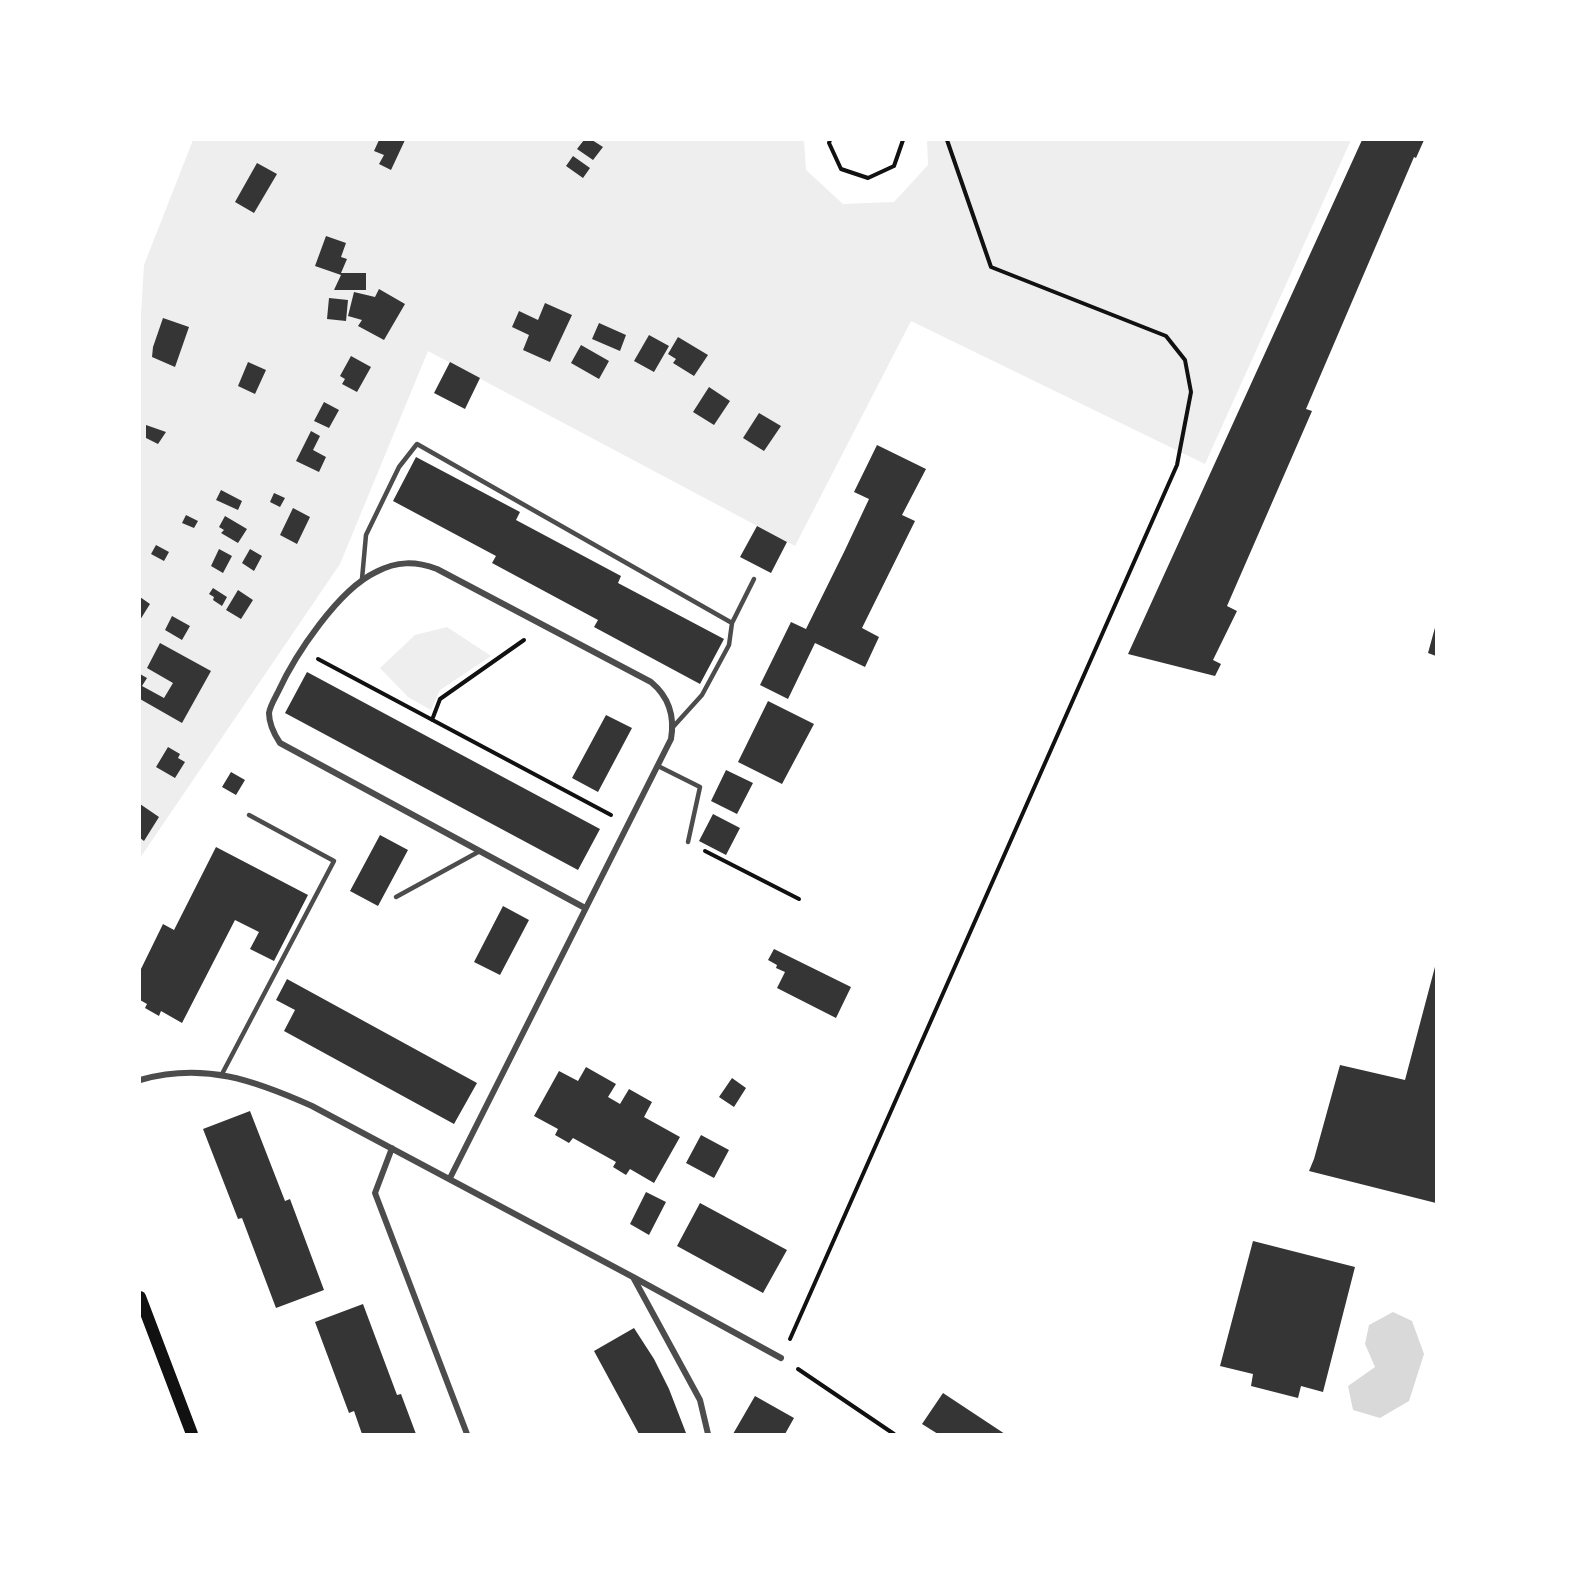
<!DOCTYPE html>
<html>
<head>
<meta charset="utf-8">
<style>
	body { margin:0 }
	#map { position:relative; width:1576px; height:1574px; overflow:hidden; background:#fff; font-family:"DM Sans",sans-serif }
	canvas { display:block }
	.frame { position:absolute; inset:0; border:141px solid #fff; pointer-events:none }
</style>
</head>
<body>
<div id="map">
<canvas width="1576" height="1574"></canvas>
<div class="frame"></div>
</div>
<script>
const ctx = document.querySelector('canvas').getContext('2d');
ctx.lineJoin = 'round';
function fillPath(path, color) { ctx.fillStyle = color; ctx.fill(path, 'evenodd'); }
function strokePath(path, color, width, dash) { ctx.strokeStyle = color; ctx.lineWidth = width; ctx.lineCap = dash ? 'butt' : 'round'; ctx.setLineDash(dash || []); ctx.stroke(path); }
fillPath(new Path2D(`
	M193,140H804L806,170L843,204L894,202L928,165L927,140H1351L1205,464L911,321L795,546L428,351L340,564L140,858V330L144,265Z
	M447,627L491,656L440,690L431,710L408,697L380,668L415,635Z`), '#eee');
fillPath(new Path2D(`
	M1393,1312L1412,1321L1424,1354L1409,1401L1380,1418L1353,1410L1348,1386L1375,1367L1365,1344L1369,1325Z`), '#d9d9d9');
fillPath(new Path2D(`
	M379,140H405L391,170L379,164L384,155L374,151Z
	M584,140H592L603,147L593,160L577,149Z
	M1362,140H1424L1416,158L1414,157L1306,409L1312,411L1227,606L1237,611L1213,660L1221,664L1215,676L1128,654Z
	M573,156L590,168L583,178L566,166Z
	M257,163L277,174L254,213L235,202Z
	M326,236L346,243L341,257L347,259L341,273H366V290H334L341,275L315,266Z
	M379,289L405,304L384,340L358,326L362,320L348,316L354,292L375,297Z
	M329,298L348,300L346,321L327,319Z
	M545,303L572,315L550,362L523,350L529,335L512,327L519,311L538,320Z
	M163,318L189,327L175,367L152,357L153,347Z
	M599,323L626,335L620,351L592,339Z
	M649,335L669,346L654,372L634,361Z
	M678,337L708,355L694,376L673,363L676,359L668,354Z
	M581,345L609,361L599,379L571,363Z
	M351,356L371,367L357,392L342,384L345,379L340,376Z
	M248,362L266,370L255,394L238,386Z
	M450,362L480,378L465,409L434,393Z
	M709,387L730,401L714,425L693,412Z
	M324,402L339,410L329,428L314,421Z
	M759,413L781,426L764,451L743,438Z
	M146,425L166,432L158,444L146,438Z
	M311,431L320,436L313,450L326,457L319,472L296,461Z
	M877,445L926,469L902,515L915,521L862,628L879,637L865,667L815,643L788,699L760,685L791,622L806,629L845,550L869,499L854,492Z
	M416,457L520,512L516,520L621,576L618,583L724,639L700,684L594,627L598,620L492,563L496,556L393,501Z
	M221,490L242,501L238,510L216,500Z
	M274,493L285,498L280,507L270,502Z
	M293,508L310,517L297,544L280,535Z
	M186,515L198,521L194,528L182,523Z
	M225,516L247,529L238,543L221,533L224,530L219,527Z
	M757,526L787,542L771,573L740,557Z
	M156,545L169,552L164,561L151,554Z
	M219,549L232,556L223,573L211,566Z
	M250,549L262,556L254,571L242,563Z
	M213,588L227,597L222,606L213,600L214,597L209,594Z
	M238,590L253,600L241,619L226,610Z
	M140,597L150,604L140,620Z
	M172,616L190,626L182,640L165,630Z
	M1436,624V656L1428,653Z
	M160,643L211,671L182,723L140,699V674L147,678L142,686L164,698L173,683L147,668Z
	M307,672L600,829L578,870L285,713Z
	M768,701L814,724L782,784L738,762Z
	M606,715L632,728L598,792L572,778Z
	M168,747L180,754L178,758L185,762L175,778L156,767Z
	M726,770L753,783L737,814L711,801Z
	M231,772L245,780L236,795L222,787Z
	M140,804L159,817L144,841L140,838Z
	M713,814L740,828L726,855L699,841Z
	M380,835L408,850L378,906L350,891Z
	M216,847L308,895L274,961L250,949L259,932L235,920L182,1023L161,1011L159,1016L145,1008L147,1004L140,1000V971L163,924L174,930Z
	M503,906L529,920L500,975L474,962Z
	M774,949L851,987L836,1018L777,988L785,972L776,968L777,965L768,960Z
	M1436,963V1203L1309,1171L1314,1159L1340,1065L1405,1080Z
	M287,979L477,1083L454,1124L284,1031L295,1010L276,1000Z
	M586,1067L616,1084L608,1097L620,1104L629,1089L652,1102L644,1117L680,1137L654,1183L630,1169L626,1175L613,1167L616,1162L573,1138L569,1143L555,1135L558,1129L534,1116L559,1071L578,1081Z
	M732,1078L746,1088L734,1107L719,1097Z
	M250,1111L285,1201L290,1199L324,1290L276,1308L242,1218L238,1219L203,1129Z
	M701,1135L729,1150L714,1178L686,1163Z
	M646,1192L666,1202L649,1235L630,1224Z
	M700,1203L787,1250L763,1293L677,1246Z
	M1253,1241L1355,1267L1323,1392L1301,1386L1298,1398L1251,1386L1253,1374L1220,1366Z
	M363,1304L397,1395L401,1394L416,1434H362L354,1411L349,1413L315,1322Z
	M634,1328L654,1359L669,1389L686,1433L639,1434L594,1351Z
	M943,1393L1005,1434H938L922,1424Z
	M755,1396L794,1418L785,1434H733Z`), '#353535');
strokePath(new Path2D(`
	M830,140L829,143L841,169L868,178L894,166L903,140
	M318,659L611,815
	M432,720L440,699L524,640
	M705,851L799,899
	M790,1339L1177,465L1191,392L1185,360L1166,336L991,267L947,140
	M798,1369L894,1434`), '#111', 4);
strokePath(new Path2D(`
	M362,579L366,535L399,467L417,444L732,623
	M673,727L702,695L729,645L732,623L754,579
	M658,766L700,787L688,842
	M396,897L480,851
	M222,1074L334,861L249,815`), '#4c4c4c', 4.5);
strokePath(new Path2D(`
	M140,1080C204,1062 254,1080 312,1106L633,1277L700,1400L708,1434
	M392,1148L375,1193L467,1434
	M450,1178L671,739C675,716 669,697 651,682L437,569C415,561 397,561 376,572C338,590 295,655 278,692C275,698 270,706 269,713C269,724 274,734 280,743L585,908
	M633,1277L781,1358`), '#4c4c4c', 6);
strokePath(new Path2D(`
	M140,1297L192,1434`), '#111', 12);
</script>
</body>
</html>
